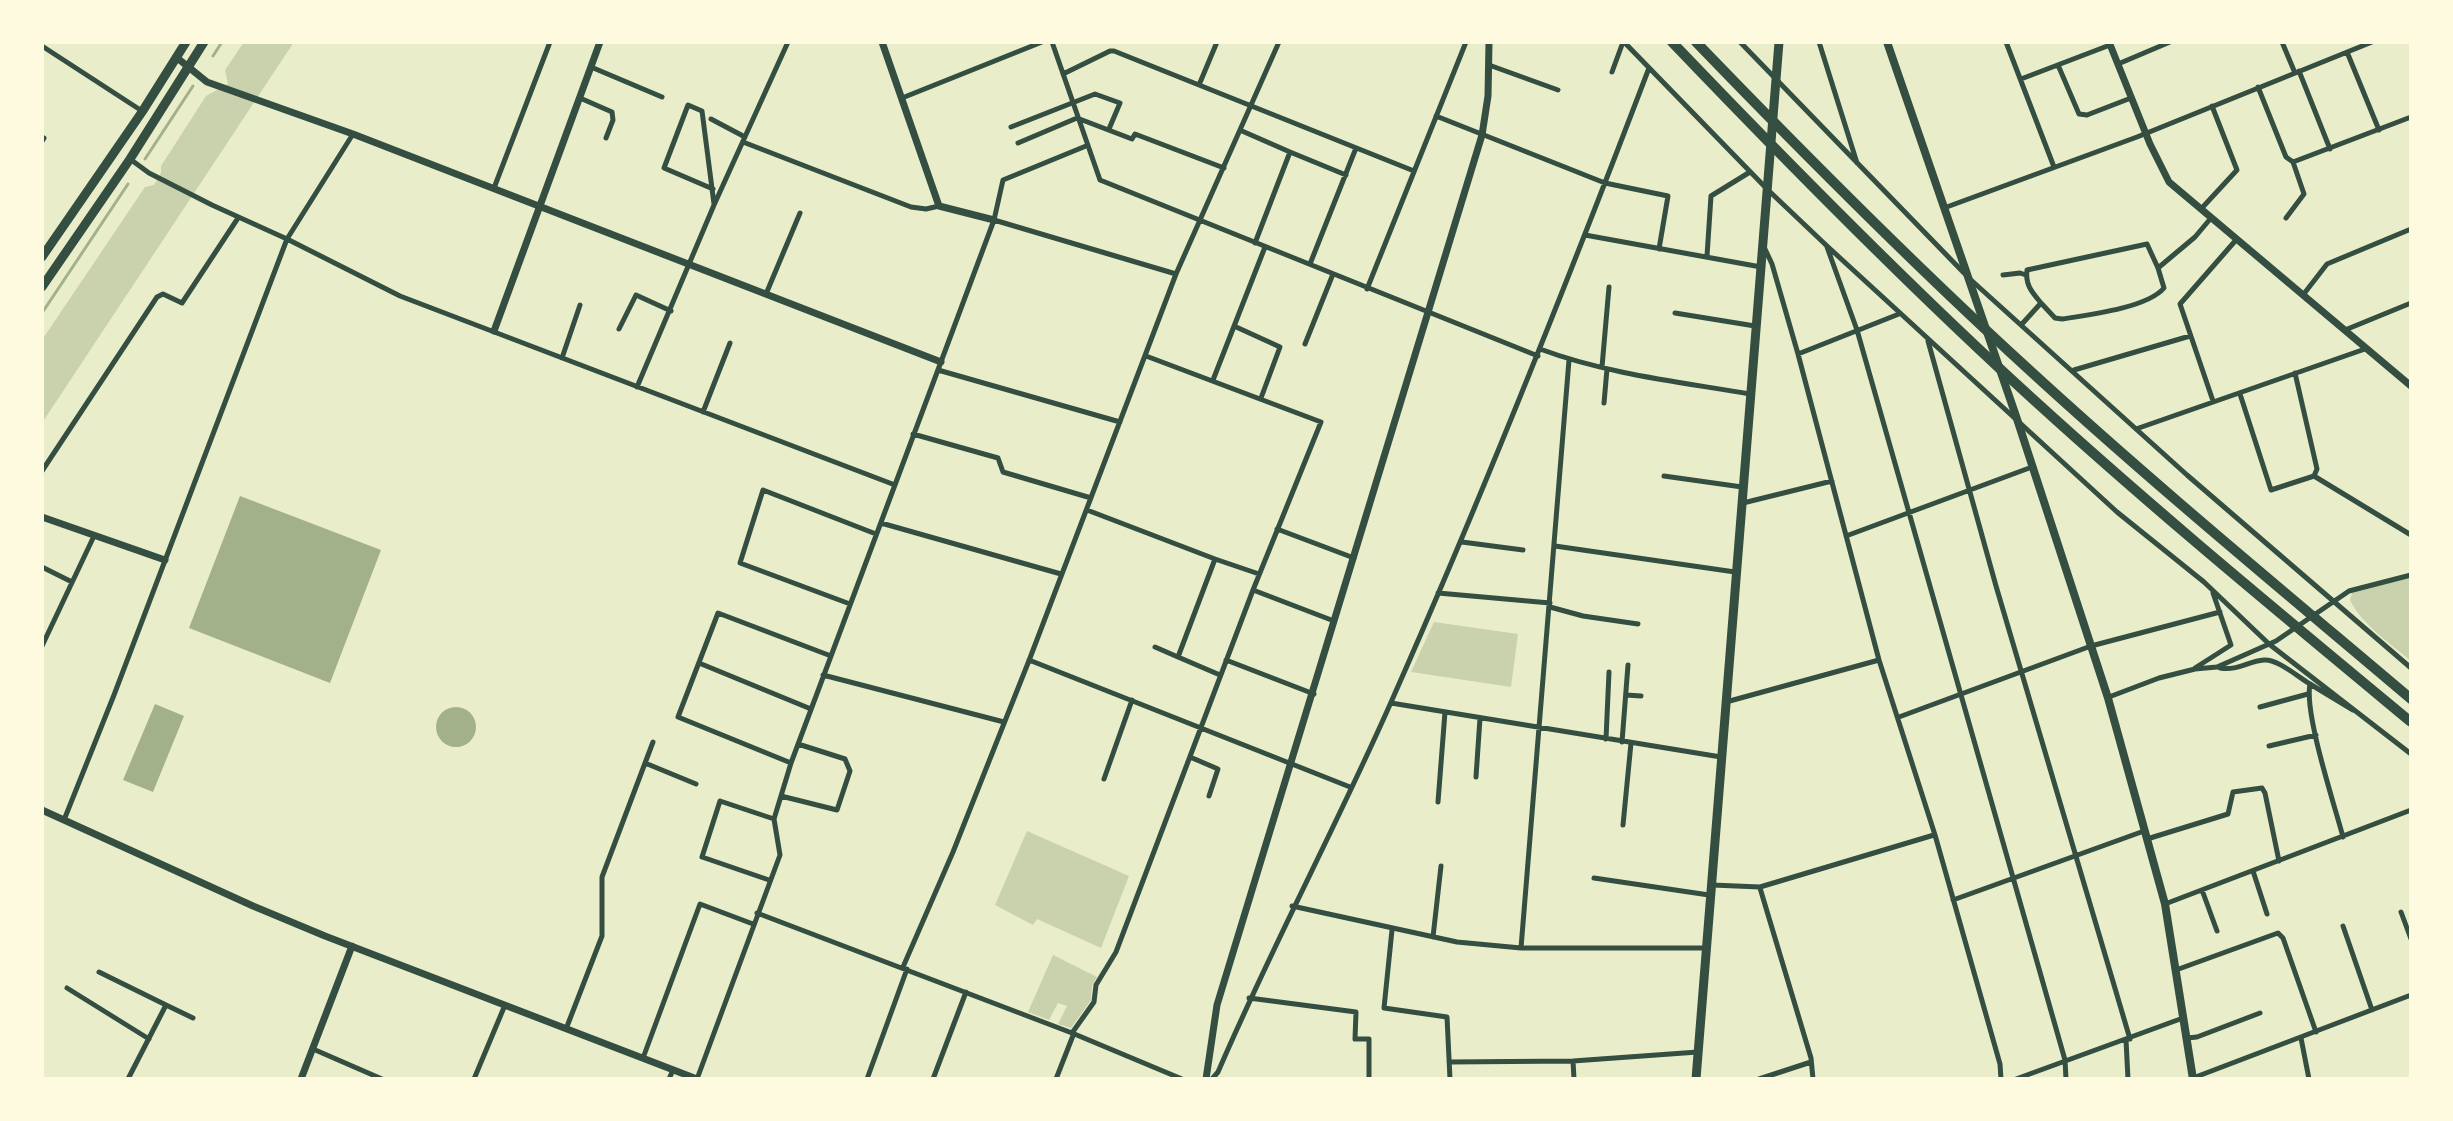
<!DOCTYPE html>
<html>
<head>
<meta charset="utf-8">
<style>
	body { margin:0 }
	#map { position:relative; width:2453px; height:1121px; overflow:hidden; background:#e9edc9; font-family:Cabin,sans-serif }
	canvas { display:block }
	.frame { position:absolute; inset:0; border:44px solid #fefae0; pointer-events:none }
</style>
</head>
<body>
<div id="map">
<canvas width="2453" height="1121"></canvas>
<div class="frame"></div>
</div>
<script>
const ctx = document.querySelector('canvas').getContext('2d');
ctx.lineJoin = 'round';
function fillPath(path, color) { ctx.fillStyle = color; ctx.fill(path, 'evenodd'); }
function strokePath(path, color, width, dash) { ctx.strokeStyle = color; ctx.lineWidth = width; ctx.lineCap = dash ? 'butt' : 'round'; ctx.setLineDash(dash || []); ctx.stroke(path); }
fillPath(new Path2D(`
	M244,42H294L42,423V340L145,187L154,185L161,173V166L206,96L228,84L225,70Z
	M2411,578V661C2391,644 2361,624 2350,600L2352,593L2362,587L2384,581Z
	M1434,622L1518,634L1511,687L1411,672Z
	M1027,831L1129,876L1101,948L1037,919L1033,925L995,905Z
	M1053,955L1097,977L1092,986L1091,1000L1071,1028L1058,1024L1067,1006L1058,1003L1049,1020L1028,1012Z`), '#cad2ad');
fillPath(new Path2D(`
	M240,496L381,550L330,683L189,628Z
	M155,704L184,716L153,792L123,780Z
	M436 727a20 20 0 1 1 40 0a20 20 0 1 1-40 0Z`), '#a3b18a');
strokePath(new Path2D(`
	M213,56L222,42
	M145,159L193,86
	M42,313L128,184`), '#a3b18a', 3);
strokePath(new Path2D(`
	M1052,42L1100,180L1538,356
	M1217,42L1199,85L1414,171
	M1624,42L1768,190L1827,246L2117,512L2204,582L2269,644L2411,754
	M1740,42L1964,273
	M1819,42L1857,163
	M2006,42L2054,167
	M2282,42L2295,73
	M42,46L142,111
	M2347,52L2379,130
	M2118,64L2170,42
	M1489,65L1558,90
	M2058,65L2079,114L2087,115L2131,98
	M591,67L662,97
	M2299,71L2330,149
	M1612,72L1623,42
	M1063,74L1110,51H1114L1199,85
	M2021,79L2110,45
	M2258,87L2286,157L2293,162L2411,117
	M580,98L612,112L613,120L606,138
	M902,98L1042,42
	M1436,116L1605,183L1668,196L1659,249
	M711,119L745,137
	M1011,127L1095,94L1120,103L1109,129
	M1242,131L1290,152L1255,243
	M42,141L44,138
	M743,142L911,207L926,209L939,206
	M1018,143L1077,118L1132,139L1135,134L1224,168
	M1290,152L1346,175
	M130,159L149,173L212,205L287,239L400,296L895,485
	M494,188L550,42
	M713,189L664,168L688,105L702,111L714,204
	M1944,208L2137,137L2372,42
	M2201,209L2237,170L2212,106
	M2286,218L2304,194L2293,162
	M994,220L1176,274
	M1585,235L1761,267
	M1827,247L1857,330L2065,1060L2066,1079
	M1765,249L1772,264L1798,354L1879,660L1935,835L2000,1064L2001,1079
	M1707,256L1711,196L1750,172
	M1310,264L1356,148
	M2003,275L2020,273L2026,275
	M1971,280L2187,475L2411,668
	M1367,289L1466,42
	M766,294L800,213
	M2303,295L2327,264L2411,229
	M2041,303C2032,292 2025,285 2027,270L2147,244L2158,268
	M1675,313L1755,326
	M2022,324L2041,303L2055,318L2062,319C2088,315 2147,308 2164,288L2158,268L2195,237L2211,218
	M1234,326L1280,347L1261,398
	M619,329L636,295L671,311
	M2345,330L2411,303
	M1928,341L1996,586L2130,1039
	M1305,344L1333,274
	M1540,349C1607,374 1680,382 1750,394
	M1798,354L1899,314
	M562,358L580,305
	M1602,367L1609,287
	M938,370L1120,422
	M2074,370L2190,336
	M2295,373L2317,469L2314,476L2411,535
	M1213,380L1265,247
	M637,387L714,205L788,42
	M2240,394L2271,490L2314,476
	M2213,401L2180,304L2236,240
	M1604,403L1607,369
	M703,412L730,343
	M2136,429L2365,349
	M913,434L998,458L1003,472L1091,498
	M42,471L157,297L163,294L182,303L238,218
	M1664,476L1742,487
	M1743,503L1832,481
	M1087,510L1215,559
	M881,523L1061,574
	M1277,529L1354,558
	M1846,536L2032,467
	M1462,542L1523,550
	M1555,546L1735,572
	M42,567L72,582
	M1253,590L1334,621
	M1438,593L1550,603
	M850,604L740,563L763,490L876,534
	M1550,607L1583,616L1638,624
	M42,646L94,536
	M1155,647L1178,657
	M1029,660L1350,787
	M1226,660L1314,694
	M699,663L811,709
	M2195,668L2231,645L2213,593
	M2220,668C2238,671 2248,661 2264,660C2278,659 2298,677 2310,684C2304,713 2334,803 2343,837
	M823,675L1004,722
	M1220,675L1178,657L1215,559L1259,574
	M2310,684L2353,710
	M1626,695L1641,696
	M2109,697L2159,678L2195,669L2217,667L2233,660L2276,641L2349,591L2411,575
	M1726,702L1879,660
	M1391,703L1721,757
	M2260,707L2308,694
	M1899,717L2091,646L2220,612
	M1606,739L1609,672
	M1622,742L1628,665
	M2269,746L2316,735
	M1190,757L1218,769L1209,796
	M645,763L696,784
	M791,763L678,717L718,613L831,656
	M1476,777L1480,718
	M1104,779L1132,700
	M781,796L837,810L850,771L845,759L798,744
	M1438,802L1445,712
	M64,820L114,695L287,239L353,134
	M1623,825L1631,743
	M2147,839L2228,814L2233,792L2262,788L2265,793L2279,861
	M2253,871L2267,914
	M1594,878L1709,895
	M769,880L702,857L720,801L774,819
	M1712,885L1760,887L1934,835
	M1760,888L1811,1058L1813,1079
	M2202,890L2217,931
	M1953,900L2144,831
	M2165,904L2411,810
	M1292,906L1457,942L1521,948H1705
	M2401,912L2411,939
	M757,913L1072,1033L1182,1079
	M2343,926L2372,1010
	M1392,930L1384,1008L1447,1017L1450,1079
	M1433,937L1441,866
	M1521,948L1569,360
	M903,967L953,852L1030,658L1176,274L1279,42
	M2176,970L2278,933L2283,938L2316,1032
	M99,972L166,1005
	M67,988L149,1039
	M1249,998L1356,1012L1355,1039H1369V1079
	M566,1029L602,936V877L653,742
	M1072,1033L1094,1002L1096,985L1116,952L1253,590L1321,422L1146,356
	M2187,1038L2197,1037L2260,1013
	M2301,1038L2309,1079
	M2126,1040L2128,1079
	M313,1049L382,1079
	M643,1058L700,904L753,924
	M1573,1061L1574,1079
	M1449,1062L1573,1061L1698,1052
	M2193,1078L2411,995
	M128,1079L166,1005L193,1018
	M474,1079L505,1005
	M669,1079L673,1070
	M697,1079L780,855L774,819L791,763L994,220L1003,180L1086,146
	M867,1079L907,969
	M933,1079L966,992
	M1056,1079L1074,1033
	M1212,1079L1218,1072C1272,946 1337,825 1392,700C1484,492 1568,281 1649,68
	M1759,1079L1811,1062
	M2016,1079L2183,1018`), '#344e41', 5);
strokePath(new Path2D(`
	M882,42L939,206L994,220
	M2109,42L2150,144L2169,182L2411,386
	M176,57L207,82L353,134L941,362
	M494,331L600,42
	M42,517L165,560
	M42,810L253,906L325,936L697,1079
	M301,1079L352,946
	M1206,1079L1217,1005L1482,135L1488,96L1489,42`), '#344e41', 7);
strokePath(new Path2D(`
	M1887,42L2017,419L2108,698L2165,904L2193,1079`), '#344e41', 8);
strokePath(new Path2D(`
	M42,257L142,112L186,42
	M42,287L130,159L204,42
	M1696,1079L1779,42`), '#344e41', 9);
strokePath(new Path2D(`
	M1672,42C1782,157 1894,271 2011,379C2140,498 2276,610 2411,722
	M1696,42C1803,153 1911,262 2025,366C2150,481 2281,589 2411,699`), '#344e41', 10);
</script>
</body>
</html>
